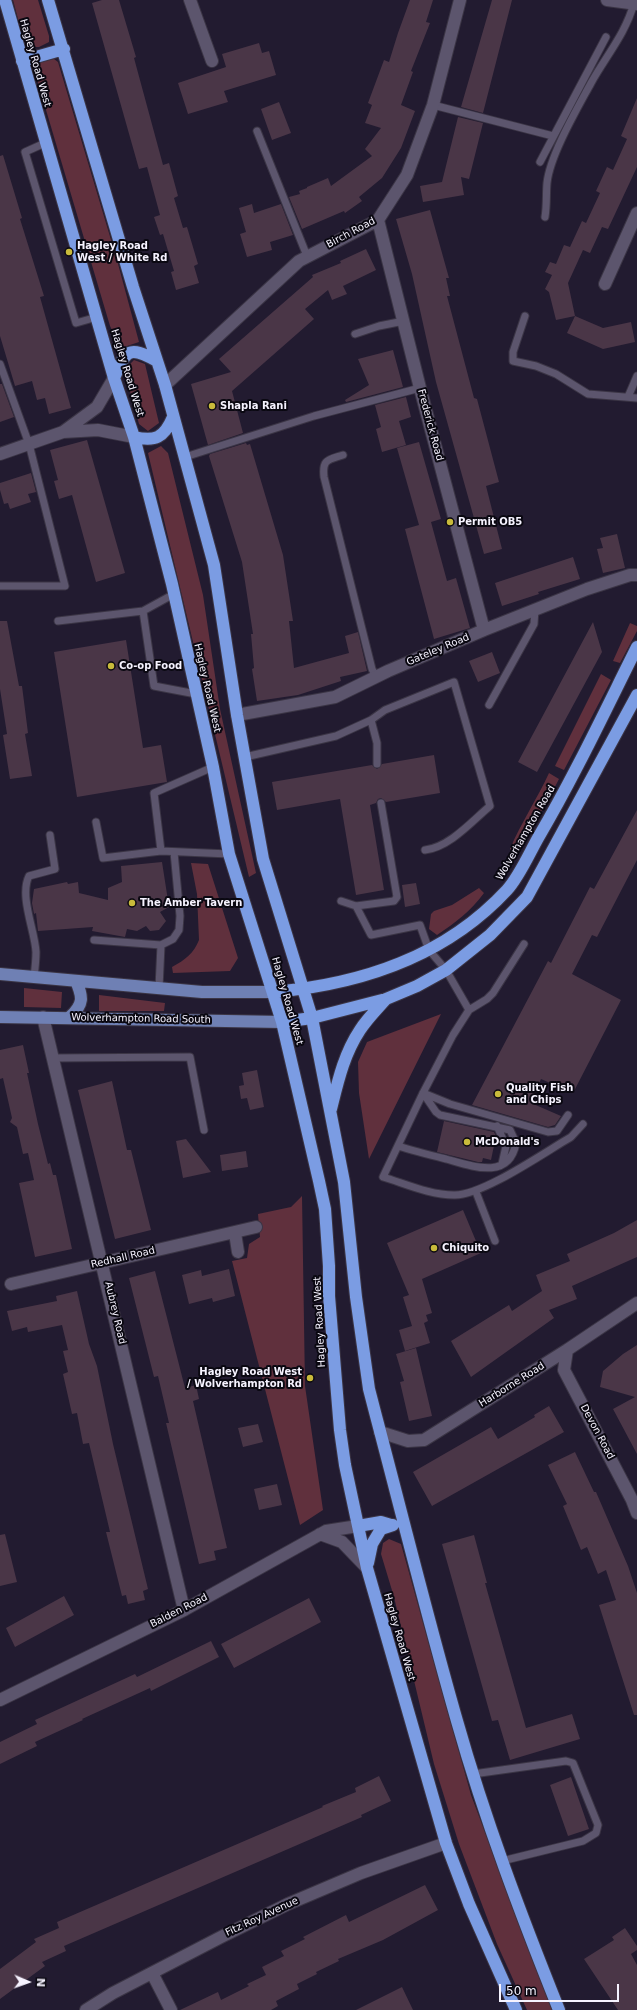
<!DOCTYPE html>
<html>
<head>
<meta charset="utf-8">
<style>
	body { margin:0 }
	#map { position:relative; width:637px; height:2010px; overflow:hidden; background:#221b30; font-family:"DejaVu Sans",sans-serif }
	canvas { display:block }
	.north { position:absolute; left:8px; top:1962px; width:40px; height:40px; -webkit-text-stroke:3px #0a0811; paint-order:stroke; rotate:92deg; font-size:11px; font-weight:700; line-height:16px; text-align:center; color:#f6f3ff }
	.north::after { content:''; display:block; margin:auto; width:14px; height:18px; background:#f6f3ff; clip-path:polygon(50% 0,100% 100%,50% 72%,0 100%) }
	.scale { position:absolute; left:499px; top:1984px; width:120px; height:18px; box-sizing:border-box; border:2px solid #f6f3ff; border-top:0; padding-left:5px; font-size:12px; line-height:14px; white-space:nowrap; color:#f6f3ff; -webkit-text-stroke:3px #0a0811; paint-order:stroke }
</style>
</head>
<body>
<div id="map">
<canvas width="637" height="2010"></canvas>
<div class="north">N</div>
<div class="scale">50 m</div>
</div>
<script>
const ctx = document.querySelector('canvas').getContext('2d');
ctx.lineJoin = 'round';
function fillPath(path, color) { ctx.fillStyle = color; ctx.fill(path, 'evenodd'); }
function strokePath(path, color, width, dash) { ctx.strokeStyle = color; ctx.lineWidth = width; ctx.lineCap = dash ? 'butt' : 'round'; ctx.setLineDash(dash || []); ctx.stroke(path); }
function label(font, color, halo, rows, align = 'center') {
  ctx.font = font + ' "DejaVu Sans",sans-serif'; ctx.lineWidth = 4; ctx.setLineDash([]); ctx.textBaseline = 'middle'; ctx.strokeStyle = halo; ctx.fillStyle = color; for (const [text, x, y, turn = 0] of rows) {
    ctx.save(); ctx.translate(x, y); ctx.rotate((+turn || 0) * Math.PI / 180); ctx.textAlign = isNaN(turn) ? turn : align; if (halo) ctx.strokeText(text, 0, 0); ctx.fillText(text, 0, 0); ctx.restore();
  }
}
fillPath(new Path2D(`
	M13,0H38L49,36V42L39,47H29L21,30Z
	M54,59L58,62L117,260L139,342L121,348L110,326L33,66L46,60Z
	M134,360L145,364L159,423L148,431L139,424L124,370Z
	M161,446L168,453L203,595L220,709L256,873L249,877L148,453Z
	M630,623L637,626V631L620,663L613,661Z
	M601,674L611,680L564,770L555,766Z
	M549,773L559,779L544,808L512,851L510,849C521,823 537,799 549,773Z
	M191,863L208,864L238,958L230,971L173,973L172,967C185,960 194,953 199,940L197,894Z
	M479,888L484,893C470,912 456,922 437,935L429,929L431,914L434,911L452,905Z
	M24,988L62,992L61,1008L24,1007Z
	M99,995L165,1003L164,1011H99Z
	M441,1014L369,1159L359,1093L358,1062L367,1042Z
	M302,1196L305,1386L323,1510L300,1525L232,1261L247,1258L249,1244L260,1237L258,1214L291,1207Z
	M389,1539L401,1544L471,1795L552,2010H527L497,1944L459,1844L434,1764L394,1597L381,1554L383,1543Z`), '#60303d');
fillPath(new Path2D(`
	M102,0H119L136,57L134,58L163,165L169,163L178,196L174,198L183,228L187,227L198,264L194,266L199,283L176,290L171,272L174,271L163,234L160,235L154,217L160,215L147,167L139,169L92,3Z
	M410,0H433L426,22L430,23L411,71L413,72L401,105L415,111L401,148L382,178L359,197L362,201L345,213L344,211L302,229L289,197L300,194L299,191L307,188V187L328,178L331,186L372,156L365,149L381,128L365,123L372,105L368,103L384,60L389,62L398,33Z
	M492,0H512L483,113L461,107Z
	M259,43L262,53L269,51L276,75L224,91L228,102L188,114L178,83L226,67L222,54Z
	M637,98V167L608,229L602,227L590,253L583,250L568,283L575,316L556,320L549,292L545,289L552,275L545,272L550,262L556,264L564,245L570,247L582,221L586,223L600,193L596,191L607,167L613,170L627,139L621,136Z
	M279,102L291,133L272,140L261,109Z
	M458,117L483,123L469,179L461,177L464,195L423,202L420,186L442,182Z
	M3,155L22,218L20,219L44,296L40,297L71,408L49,414L45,398L37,400L32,381L15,386L0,336V156Z
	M252,204L254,213L281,204L293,235L270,242L272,250L247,257L240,234L246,232L239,208Z
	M430,210L449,278H446L450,296H447L474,398L477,399L499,482L486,486L502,549L484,554L436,382L412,274L396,219Z
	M366,249L376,270L343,286L347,294L332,300L328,290L305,309L314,319L232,391L243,433L208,445L191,384L231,372L219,359L313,277L312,275L341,263L340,261Z
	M575,316L603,328L631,322L635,342L603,349L567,333Z
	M393,350L403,387L346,402L345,400L369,385L358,359Z
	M0,384H2L14,417L0,422Z
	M406,397L411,417L399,421L406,445L382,452L376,429L381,427L375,405Z
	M87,440L125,573L96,582L72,495L59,499L54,481L58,480L50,450Z
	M419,442L441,519L431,522L447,581L456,578L470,628L434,639L405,529L419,525L397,448Z
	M246,443L247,445L250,444L283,555L293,621H289L294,668L349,653L345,636L358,632L367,671L340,677L341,681L298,695L257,701L252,669L254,668L251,634H253L242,562L209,456L210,454Z
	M31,473L36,492L28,494L31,502L10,509L8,503L4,504L0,490V483Z
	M617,534L625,568L603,573L597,549L603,548L600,538Z
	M573,557L580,579L538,592L539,594L502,606L495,583Z
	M0,621H7L19,686H22L28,733L25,734L32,776L10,779L3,735L7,734L0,689Z
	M593,622L602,652L537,772L518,762Z
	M126,640L143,748L161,745L167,782L77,797L54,652Z
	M492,652L500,673L478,682L469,661Z
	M434,755L440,793L386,802L381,798L378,799L376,803L370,805L384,890L356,895L340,799L277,810L272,782L372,765L377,769L382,764Z
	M637,810V860L597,937L592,935L572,974L621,1000L573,1093L541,1079L531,1103L561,1116L555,1125L548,1127L472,1105L548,961L551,963L590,887L594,889Z
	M162,862L169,907L160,912L166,921L159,930L150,931L146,926L137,931L127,929L125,937L92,931L93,927L38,931L36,913L34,914L32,903L34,889L67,882L68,884L78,882L79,893L108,900V888L122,882L121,866Z
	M416,883L420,904L405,907L402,885Z
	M23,1045L29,1073H27L38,1124L48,1164L50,1163L53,1175H56L72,1249L35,1257L19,1183L34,1180L28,1153L23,1154L17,1127L10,1122L12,1118L3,1078L0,1079V1050Z
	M257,1070L264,1107L250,1110L247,1098L241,1099L239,1086L244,1085L242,1073Z
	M112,1081L127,1150H131L151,1230L115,1239L78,1090Z
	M444,1121L494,1132L496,1136L491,1160L483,1158L482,1162H478L437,1152Z
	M186,1139L211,1172L183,1178L176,1141Z
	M246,1151L248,1167L222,1171L220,1155Z
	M463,1210L481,1253L422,1279L432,1313L426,1315L428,1321L424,1323L430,1343L405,1351L399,1330L412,1326L403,1297L409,1295L387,1243Z
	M637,1220V1257L572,1286L577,1299L549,1310L554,1318L471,1377L451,1341L509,1305L512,1311L542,1291L536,1275L570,1261L567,1254L614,1233Z
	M229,1269L235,1296L213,1302L212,1298L189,1304L182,1275L201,1270L202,1276Z
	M155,1271L185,1388L196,1385L199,1399L193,1401L227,1548L214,1551L216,1560L199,1564L166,1423H169L158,1376L154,1377L129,1278Z
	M77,1291L89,1344L97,1366L113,1444L148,1589L143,1591L145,1600L128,1604L126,1595L122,1596L106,1532H110L89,1443L83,1444L77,1413L72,1414L63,1374L68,1372L63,1351L68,1350L62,1325L28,1332L27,1327L12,1331L7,1311L57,1301L56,1296Z
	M637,1345V1454L613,1409L635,1397L600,1387L603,1371L623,1354Z
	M416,1348L432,1416L409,1421L400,1382L404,1381L396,1354Z
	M549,1406L564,1432L432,1506L413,1472L491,1427L498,1439L535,1417L534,1415Z
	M258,1424L263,1442L243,1447L238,1428Z
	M575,1452L594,1492H596L628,1566L637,1593V1715H634L599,1605L616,1600L606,1570L598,1574L587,1547L581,1550L563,1506L567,1504L548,1465Z
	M277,1484L282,1505L259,1510L254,1489Z
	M5,1534L17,1582L0,1586V1535Z
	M474,1535L487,1583H485L526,1728L572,1714L580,1739L510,1760L498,1720L492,1721L442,1544Z
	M64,1596L74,1615L15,1647L6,1628Z
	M309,1598L321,1622L234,1668L221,1644Z
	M211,1641L219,1657L151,1691L150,1688L82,1719L83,1720L35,1742L37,1746L0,1764V1742L37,1724L35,1720L135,1674L137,1677Z
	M379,1776L391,1801L361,1815L362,1817L64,1946L66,1951L42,1962L45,1966L0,1999V1969L36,1942L34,1939L59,1928L57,1922L323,1807L322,1806L356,1792L355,1788Z
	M571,1777L589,1829L568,1836L550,1785Z
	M425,1885L438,1910L383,1940L338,1959L339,1961L316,1972L317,1974L297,1984L299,1989L276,2001L278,2006L271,2010H180L218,1992L221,2000L249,1986L247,1984L266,1975L262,1967L284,1956L281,1951L305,1939L303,1937L346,1915L349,1922Z
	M625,1928L637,1946V1950L631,1954L637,1965V2010H618L584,1959L614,1940L612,1937Z
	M402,1987L413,2010H356Z`), '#4a3647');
const lane = new Path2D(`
	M433,105L553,136
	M257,131L307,256
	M45,143L25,152L76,323L97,317
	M540,162L606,37
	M545,217C547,205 546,194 547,183C550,155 577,109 591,83C606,56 626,33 634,3
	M525,316L513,352V361L536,366L556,374L588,394L637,398
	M355,334L379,326L404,321
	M0,364L29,444L65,586H0
	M628,397L637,376
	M343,455C328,460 322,459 324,477L372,669L376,677
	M185,457L314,416L420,388
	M174,594L143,611L154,686L196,694
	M58,621L143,611
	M489,705L534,624L535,609
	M371,720L377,743V764
	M245,757L336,736L371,720L385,710L454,682L490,806C472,821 450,847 425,850
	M213,767L154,793L161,851L229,854
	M96,822L103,858L161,851
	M341,901L356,906L394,901L397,897L381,803
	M356,906L371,935L420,925L429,950L446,970L469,1010
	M94,940L161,945L173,939L179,930L180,916L174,852
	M524,944L493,993L487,999L469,1010L453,1035L423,1093L383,1177C406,1184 430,1195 454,1195C482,1196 545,1152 571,1137L583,1124
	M34,977C35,969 36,960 36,952C35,931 19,896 29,876L55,869L50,835
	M159,988L161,945
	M53,1058L190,1057L204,1130
	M423,1093L450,1104L548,1132L557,1131L568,1115
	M497,1126L506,1146L502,1164
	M398,1146C414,1151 430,1155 446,1159C471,1166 509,1181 516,1143L510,1130L440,1115L436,1112L423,1093
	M476,1192L495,1241
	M473,1774L566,1761L573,1763L598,1825L596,1833L583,1841L502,1861`);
const street = new Path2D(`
	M190,0L212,61
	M607,0L637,4
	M378,220L420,388L484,630
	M605,284L637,213
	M165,385L299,261L378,220L407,175L433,105L460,0
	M63,432L97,407L114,378
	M0,454L63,432L98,430L134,437
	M237,715L335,697L388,671L484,630L587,589L630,575H637
	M43,1017L184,1610
	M235,1233L238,1252
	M11,1284L256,1227
	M567,1350L564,1370L632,1500L637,1513
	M380,1432L408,1441L424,1440L567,1350L637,1303
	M320,1534L342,1542L367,1568
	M0,1700L184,1610L326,1531L358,1526
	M152,1973L171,2010
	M86,2010L113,1993L223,1936L288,1904L361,1873L446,1843`);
const primary = new Path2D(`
	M0,974L202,992H274
	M0,1017L282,1022
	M70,1017C84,1004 83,997 76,981`);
const highway = new Path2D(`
	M5,0L114,378L134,437L172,584L213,767L229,854L282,1022L319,1181L325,1209L329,1266V1296L340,1430L345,1465L367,1568L446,1843L469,1904L516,2010
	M48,0L133,287L165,385L214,565L237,715L263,859L312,1018L344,1182L356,1297L369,1389L376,1416C403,1518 428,1620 457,1721C485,1820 521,1915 559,2010
	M22,61L64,49
	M114,378C126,350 128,345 157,361
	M134,437C155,442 164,438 173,417
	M274,992C362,984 445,957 507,890C519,877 529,854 538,838C574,777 605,711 637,647
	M282,1022L312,1018L386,999L417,986L446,970L490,935L527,897L637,695
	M331,1109C338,1081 344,1054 360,1030C367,1019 377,1009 386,999
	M358,1526L381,1522L391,1525
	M368,1563L372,1544L381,1529L393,1525`);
strokePath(lane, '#3b3545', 9);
strokePath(street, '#3b3545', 14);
strokePath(primary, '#3b3545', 14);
strokePath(highway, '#3b3545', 14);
strokePath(lane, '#5c556d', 7);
strokePath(street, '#5c556d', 12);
strokePath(primary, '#6f80b4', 12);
strokePath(highway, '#7b9ce3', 12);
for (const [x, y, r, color] of [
	[69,252,4,"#c9bb3b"],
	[212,406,4,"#c9bb3b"],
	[450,522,4,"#c9bb3b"],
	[111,666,4,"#c9bb3b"],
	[132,903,4,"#c9bb3b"],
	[498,1094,4,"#c9bb3b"],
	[467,1142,4,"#c9bb3b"],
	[434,1248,4,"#c9bb3b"],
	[310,1378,4,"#c9bb3b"]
]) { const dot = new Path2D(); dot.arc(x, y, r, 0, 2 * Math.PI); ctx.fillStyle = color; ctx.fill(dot); strokePath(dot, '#0a0811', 1.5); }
label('10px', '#f6f3ff', '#0a0811', [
	["Hagley Road West",35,63,74],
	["Birch Road",351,233,-28],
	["Hagley Road West",127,373,73],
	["Frederick Road",430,425,75],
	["Gateley Road",438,650,-23],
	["Hagley Road West",207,688,77],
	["Wolverhampton Road",526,833,-60],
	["Hagley Road West",287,1001,74],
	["Wolverhampton Road South",141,1019,1],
	["Redhall Road",123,1258,-13],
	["Aubrey Road",115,1313,77],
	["Hagley Road West",320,1322,-93],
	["Harborne Road",512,1385,-32],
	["Devon Road",597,1432,62],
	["Balden Road",179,1611,-27],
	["Hagley Road West",399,1637,74],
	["Fitz Roy Avenue",262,1917,-25]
]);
label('bold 10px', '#f6f3ff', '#0a0811', [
	["Hagley Road",77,246],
	["West / White Rd",77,258],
	["Shapla Rani",220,406],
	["Permit OB5",458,522],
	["Co-op Food",119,666],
	["The Amber Tavern",140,903],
	["Quality Fish",506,1088],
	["and Chips",506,1100],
	["McDonald's",475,1142],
	["Chiquito",442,1248],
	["Hagley Road West",302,1372,"right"],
	["/ Wolverhampton Rd",302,1384,"right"]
], 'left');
</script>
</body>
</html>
